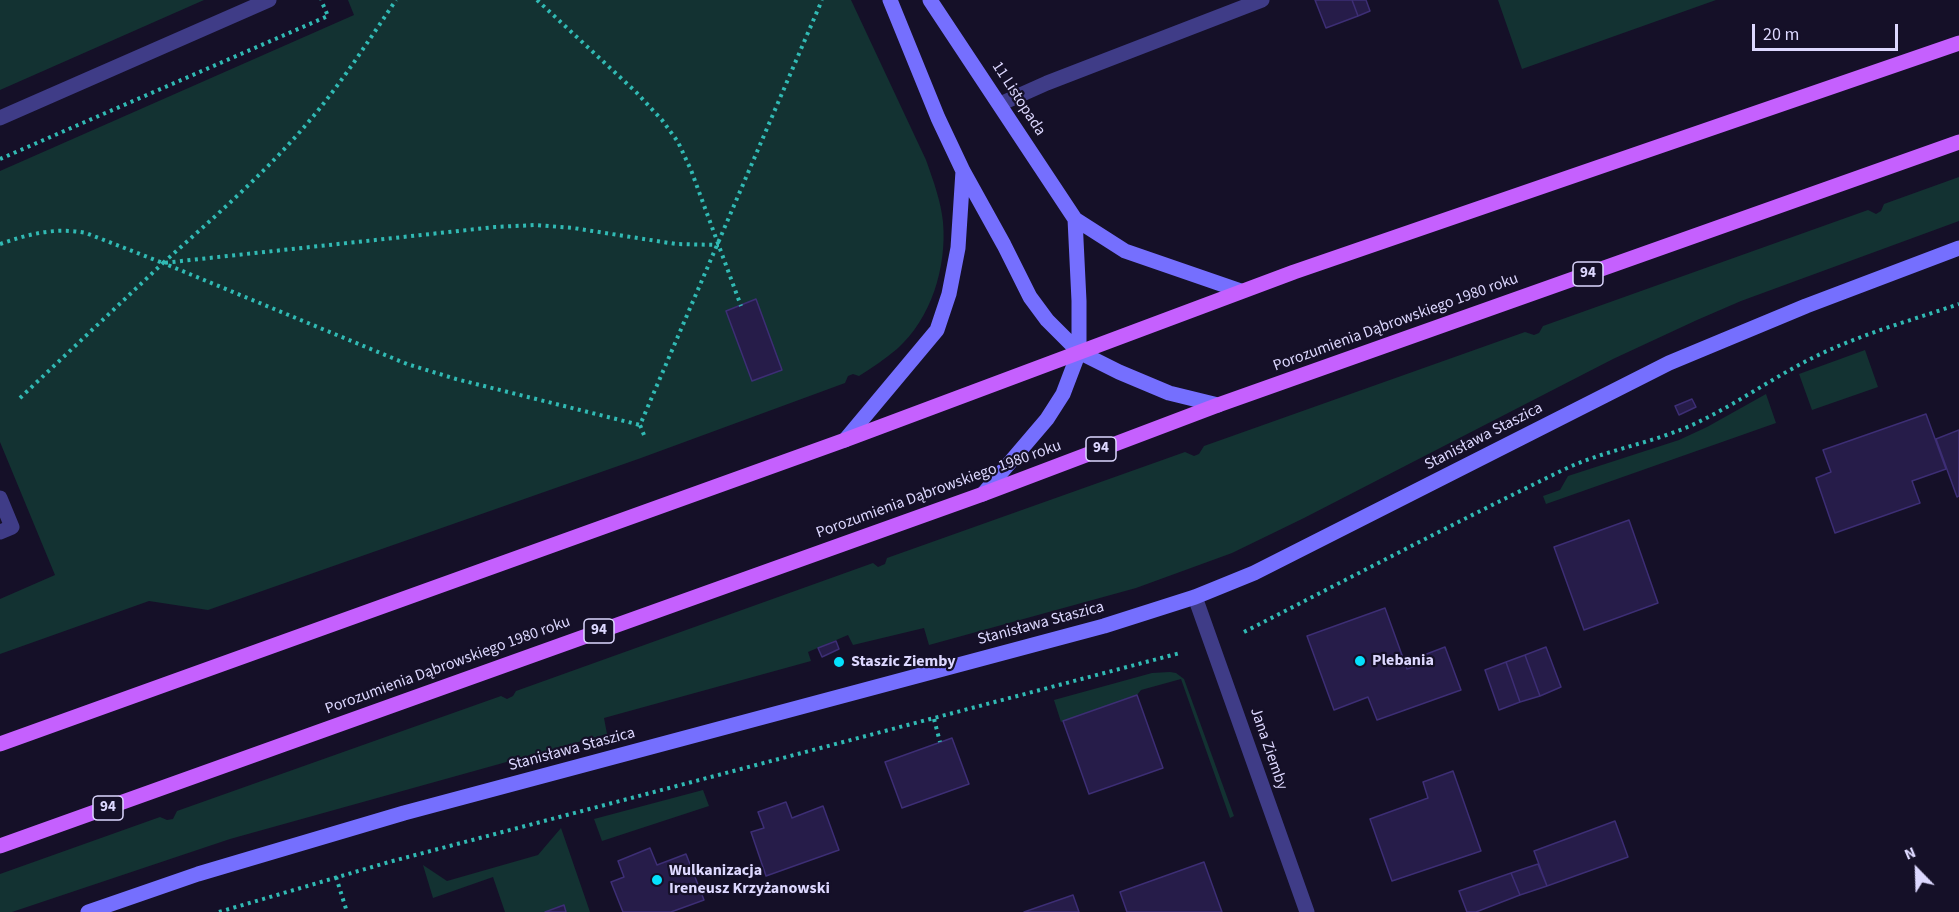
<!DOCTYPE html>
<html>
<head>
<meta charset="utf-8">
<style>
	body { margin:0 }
	#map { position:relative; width:1959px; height:912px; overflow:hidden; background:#151028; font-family:"Source Sans 3",sans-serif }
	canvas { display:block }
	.north { position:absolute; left:1887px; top:840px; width:60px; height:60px; -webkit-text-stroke:4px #151028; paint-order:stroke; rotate:337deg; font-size:16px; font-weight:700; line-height:24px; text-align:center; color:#ddd8ff }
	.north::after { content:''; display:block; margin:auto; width:21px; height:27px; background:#ddd8ff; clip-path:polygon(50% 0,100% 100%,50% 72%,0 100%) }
	.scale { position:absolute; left:1752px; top:24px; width:146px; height:27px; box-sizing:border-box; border:3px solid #ddd8ff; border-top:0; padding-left:8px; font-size:18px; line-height:21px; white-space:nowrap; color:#ddd8ff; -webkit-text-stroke:4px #151028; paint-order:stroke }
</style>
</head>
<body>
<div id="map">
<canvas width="1959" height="912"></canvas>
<div class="north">N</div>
<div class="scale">20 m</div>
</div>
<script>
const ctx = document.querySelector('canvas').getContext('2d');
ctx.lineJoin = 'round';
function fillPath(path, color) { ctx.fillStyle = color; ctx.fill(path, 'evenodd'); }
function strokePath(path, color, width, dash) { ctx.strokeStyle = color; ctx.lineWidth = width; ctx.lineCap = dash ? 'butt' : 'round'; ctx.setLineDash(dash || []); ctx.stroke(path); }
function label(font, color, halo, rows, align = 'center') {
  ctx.font = font + ' "Source Sans 3",sans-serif'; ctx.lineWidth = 4.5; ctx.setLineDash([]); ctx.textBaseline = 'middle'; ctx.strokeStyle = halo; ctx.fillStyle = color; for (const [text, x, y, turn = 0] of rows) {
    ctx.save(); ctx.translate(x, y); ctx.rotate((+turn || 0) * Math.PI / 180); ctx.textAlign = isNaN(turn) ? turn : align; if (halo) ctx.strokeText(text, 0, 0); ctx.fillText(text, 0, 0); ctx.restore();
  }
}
fillPath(new Path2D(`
	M0,0H204L0,90Z
	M348,0H851L926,160C933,180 941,201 943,222C947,267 931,319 897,349C885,359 872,368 859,376L853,374L848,376L845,383L641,458L208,610L149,601L0,654V599L55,575L0,442V171L354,15Z
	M1498,0H1716L1522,69Z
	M1959,177V221L1741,301L1697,320L1613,359L1304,518L1232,553L1136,588L929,645L924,628L853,645L848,635L808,652L811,661L604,718L607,734L230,839L12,912H0V874L160,817L167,820L173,819L177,811L501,696L507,699L513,696L516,691L873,563L878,567L885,564L887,558L1185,452L1194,456L1199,454L1204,446L1525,332L1534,335L1539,333L1543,326L1868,210L1876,214L1881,211L1884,204Z
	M1865,350L1878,387L1812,410L1799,374Z
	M1766,394L1776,423L1546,504L1543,496L1560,490L1568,476L1679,440L1707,427Z
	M1170,672L1176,673L1184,679L1234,816L1230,818L1181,679L1141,690L1137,695L1061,722L1054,700L1152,673Z
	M703,790L709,806L602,841L594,819Z
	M561,828L590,912H566L564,906L545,912H505L493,877L433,898L423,865L447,881L538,855Z`), '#133232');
const building = new Path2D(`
	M1315,0H1352L1358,16L1326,28Z
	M1352,0H1366L1370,11L1358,16Z
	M756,299L782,370L752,381L726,311Z
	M1692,399L1696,407L1679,415L1675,406Z
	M1926,414L1946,469L1912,481L1920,503L1835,533L1816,478L1831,472L1823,450Z
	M1959,430V496L1957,497L1936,439Z
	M1629,520L1658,603L1584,630L1554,547Z
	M1385,608L1407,669L1419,665L1416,658L1445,647L1461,690L1377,720L1368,697L1334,710L1307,636Z
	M836,641L839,649L822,657L818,648Z
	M1546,647L1561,687L1540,696L1525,655Z
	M1525,655L1540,696L1520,702L1506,662Z
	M1506,662L1520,702L1499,710L1485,670Z
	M1137,695L1163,768L1089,794L1063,721Z
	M952,738L969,784L902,808L885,762Z
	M1453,771L1481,851L1392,881L1370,819L1428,798L1423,782Z
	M786,802L792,818L823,806L839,850L766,876L751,832L764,828L758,812Z
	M1615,821L1628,857L1547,886L1534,851Z
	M650,848L657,865L686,854L704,900L671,912H623L611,882L624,877L618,861Z
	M1204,862L1222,912H1127L1120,892Z
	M1538,864L1547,886L1520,895L1511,873Z
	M1511,873L1520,895L1476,912H1467L1459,891Z
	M1073,895L1079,912H1024Z
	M564,905L566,912H545Z`);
fillPath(building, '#261c49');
strokePath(building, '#3d2e75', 1.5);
strokePath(new Path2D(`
	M537,0L636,92L662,120L678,142L691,170L741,306
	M0,159L328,16L321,0
	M0,244C29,234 55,227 86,233L163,263L495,227L536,225L573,228L676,244L719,245
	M163,263C212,219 262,176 305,126C339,87 367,43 396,0
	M20,398L163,263L407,364L456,379L640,425
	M644,435L640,425L822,0
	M1244,632C1350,578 1456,522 1563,470C1604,450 1650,444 1692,425C1738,404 1780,372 1827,351C1869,332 1915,319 1959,304
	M934,719L940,742
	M336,877L347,912
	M219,912L389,862L1180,653`), '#31bab4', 4, [3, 4.5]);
strokePath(new Path2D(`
	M1000,104L1047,83L1262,0
	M0,118L269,0
	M0,498L12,527L0,532`), '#3f3c87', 15);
strokePath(new Path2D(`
	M1195,597L1307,912`), '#3f3c87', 15);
strokePath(new Path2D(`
	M890,0L938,118L963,171L1004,245L1030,297L1047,320L1079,352L1119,372L1169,393L1218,405
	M930,0L1075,219L1125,251L1241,291
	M845,440L937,330L949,294L958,248L963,171
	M983,494L1047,419L1063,394L1079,352V301L1075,219
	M88,912L198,874L404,813L1104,626L1195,597L1254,573L1669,363L1806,306L1959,248`), '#756ffe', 15);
strokePath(new Path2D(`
	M0,744L845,440L1294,272L1959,43
	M0,846L983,494L1218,405L1959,142`), '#c560fe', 15);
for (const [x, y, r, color] of [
	[1360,661,6,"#05e1fd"],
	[839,662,6,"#05e1fd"],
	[657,880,6,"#05e1fd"]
]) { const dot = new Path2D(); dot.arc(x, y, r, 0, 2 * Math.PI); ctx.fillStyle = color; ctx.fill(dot); strokePath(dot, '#151028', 2); }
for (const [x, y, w] of [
	[1588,274,30],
	[1101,449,30],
	[599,631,30],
	[108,808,30]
]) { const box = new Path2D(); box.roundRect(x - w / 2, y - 12, w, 24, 4.5); ctx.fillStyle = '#151028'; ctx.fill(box); strokePath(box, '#ddd8ff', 1.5); }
label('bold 15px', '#ddd8ff', null, [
	["94",1588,274],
	["94",1101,449],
	["94",599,631],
	["94",108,808]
]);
label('16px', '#ddd8ff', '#151028', [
	["11 Listopada",1018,99,57],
	["Porozumienia Dąbrowskiego 1980 roku",1396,323,-20],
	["Stanisława Staszica",1484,437,-27],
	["Porozumienia Dąbrowskiego 1980 roku",939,490,-20],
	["Stanisława Staszica",1041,624,-15],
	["Porozumienia Dąbrowskiego 1980 roku",448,666,-20],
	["Jana Ziemby",1268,749,71],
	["Stanisława Staszica",572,750,-15]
]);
label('bold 16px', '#ddd8ff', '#151028', [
	["Plebania",1372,661],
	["Staszic Ziemby",851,662],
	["Wulkanizacja",669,871],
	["Ireneusz Krzyżanowski",669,889]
], 'left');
</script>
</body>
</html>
